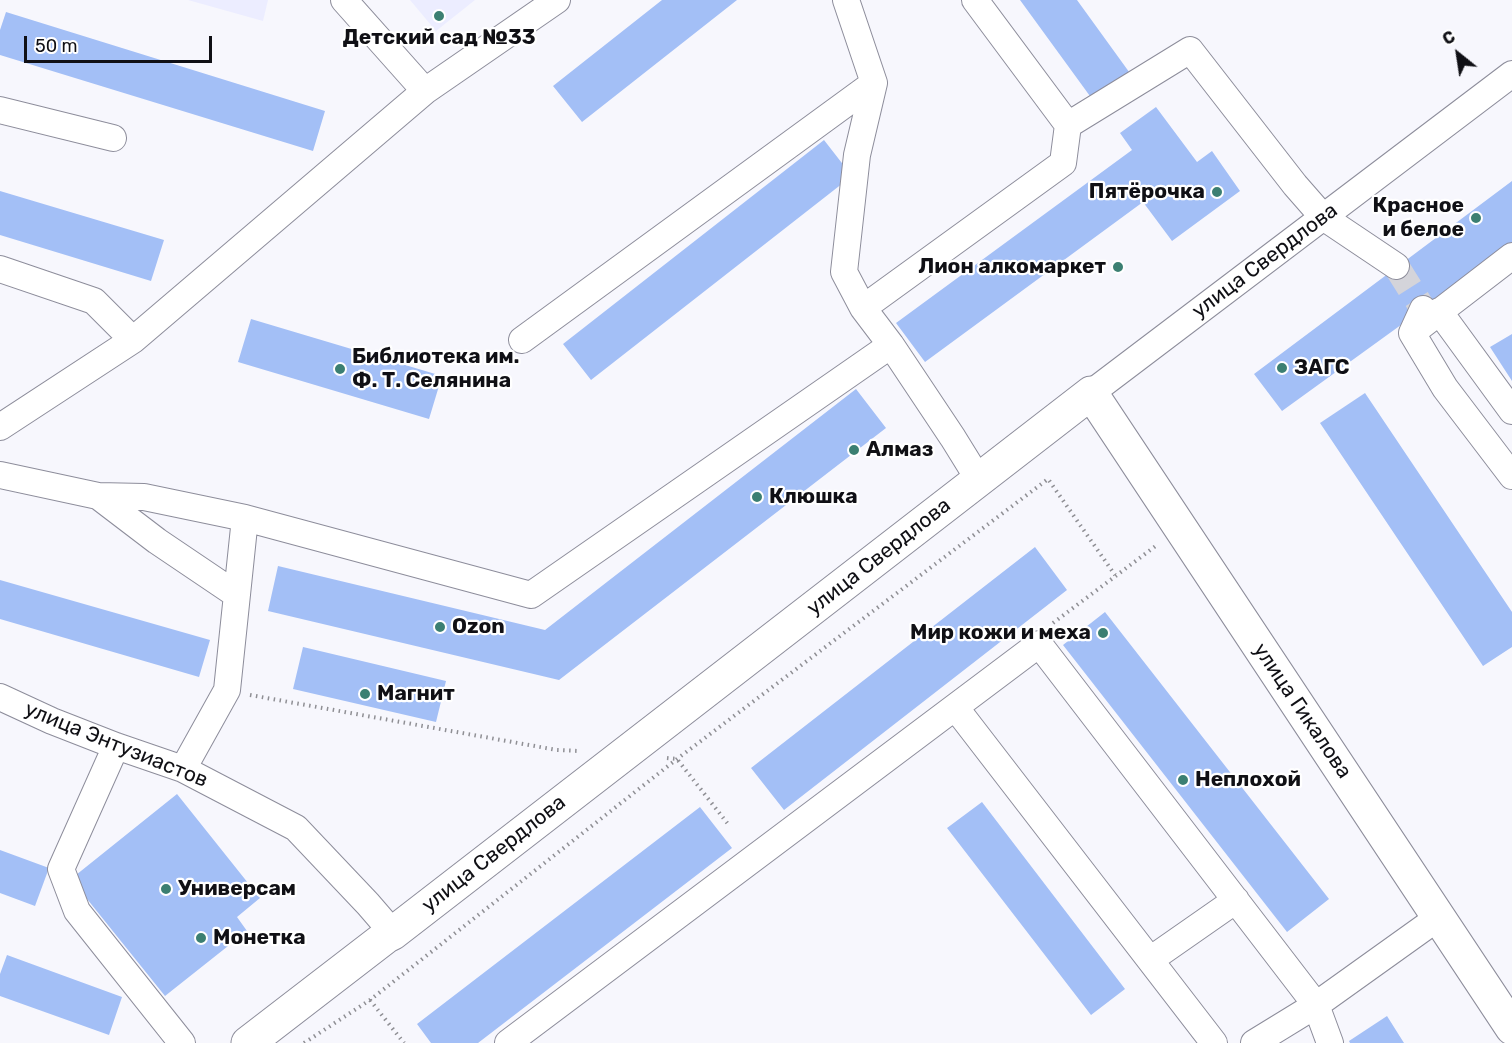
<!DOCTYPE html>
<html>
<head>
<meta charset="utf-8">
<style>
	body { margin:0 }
	#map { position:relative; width:1512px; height:1043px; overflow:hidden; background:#f7f7fd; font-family:Rubik,sans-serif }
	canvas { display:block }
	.north { position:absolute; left:1428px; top:24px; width:60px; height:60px; -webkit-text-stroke:4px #fff; paint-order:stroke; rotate:330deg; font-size:16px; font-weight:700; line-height:24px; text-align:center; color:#101015 }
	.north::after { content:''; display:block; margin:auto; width:21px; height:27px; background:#101015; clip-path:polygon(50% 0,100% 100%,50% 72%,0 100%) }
	.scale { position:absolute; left:24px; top:36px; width:188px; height:27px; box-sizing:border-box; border:3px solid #101015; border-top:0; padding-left:8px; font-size:18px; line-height:21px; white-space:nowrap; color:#101015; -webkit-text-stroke:4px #fff; paint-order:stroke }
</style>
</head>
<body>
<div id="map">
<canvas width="1512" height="1043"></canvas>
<div class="north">С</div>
<div class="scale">50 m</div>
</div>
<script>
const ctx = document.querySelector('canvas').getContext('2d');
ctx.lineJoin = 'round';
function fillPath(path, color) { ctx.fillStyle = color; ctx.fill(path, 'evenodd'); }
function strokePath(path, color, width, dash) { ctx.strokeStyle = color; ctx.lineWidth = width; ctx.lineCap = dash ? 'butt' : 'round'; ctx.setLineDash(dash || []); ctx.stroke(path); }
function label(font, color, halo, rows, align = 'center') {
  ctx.font = font + ' Rubik,sans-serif'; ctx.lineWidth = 4.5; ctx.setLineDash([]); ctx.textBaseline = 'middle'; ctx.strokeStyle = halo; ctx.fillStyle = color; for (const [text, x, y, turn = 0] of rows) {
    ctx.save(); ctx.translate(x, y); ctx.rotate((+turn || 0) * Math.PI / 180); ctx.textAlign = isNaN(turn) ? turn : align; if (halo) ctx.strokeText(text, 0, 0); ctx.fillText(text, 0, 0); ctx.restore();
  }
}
fillPath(new Path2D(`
	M188,0H268L263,21Z
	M410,0H475L436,31Z`), '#ecedff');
fillPath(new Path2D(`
	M662,0H737L582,122L553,86Z
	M1020,0H1077L1132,76L1095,103Z
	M6,12L325,111L313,151L0,55V30Z
	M1156,107L1197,162L1212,151L1240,191L1172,241L1143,202L925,362L896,323L1132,150L1120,133Z
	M824,140L852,176L591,380L563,344Z
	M1512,181V243L1423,309L1282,411L1254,374Z
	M0,191L164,240L151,281L0,235Z
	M251,319L442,376L429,419L238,362Z
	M1512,334V381L1490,347Z
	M856,389L886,428L559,680L268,611L278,566L545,630Z
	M1365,393L1512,612V647L1483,666L1320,423Z
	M1035,547L1067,590L784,810L751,768Z
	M0,580L210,640L199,677L0,619Z
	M1105,612L1329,899L1287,932L1063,645Z
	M303,647L446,681L436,722L293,689Z
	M177,794L260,898L237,917L247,931L165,996L71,879Z
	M982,802L1125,989L1091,1015L947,828Z
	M700,807L732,848L478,1043H431L417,1024Z
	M0,850L49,868L35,906L0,893Z
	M7,955L122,997L109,1035L0,996V974Z
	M1387,1016L1404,1043H1350L1349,1041Z`), '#a3bff6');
strokePath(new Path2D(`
	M1396,266L1423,309`), '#d4d4da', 26, [26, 13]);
const minor = new Path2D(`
	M344,0L425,91
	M975,0L1068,125
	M0,110L113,138
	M0,269L94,301L133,340
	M863,308L844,272L857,155L874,83
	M1423,309L1412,333L1512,256
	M1439,311L1512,411
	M1412,333L1445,388L1512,476
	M522,340L874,83L846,0
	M891,345L863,308L1063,163L1068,125L1190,50L1295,185L1323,217L1396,266
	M1091,393L1512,74
	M0,427L133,340L425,91L557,0
	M0,475L98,496L157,541L237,595
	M98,496L144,497L245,518
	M0,697L52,721L116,746L183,769L296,828L368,904L393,933
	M955,707L1214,1043
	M116,746L61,869L77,911L182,1043
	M183,769L227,690L245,518L531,595L891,345L953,438L979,480
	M1150,960L1236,900
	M508,1043L1039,644L1316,1005L1330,1043
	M1254,1043L1316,1005L1439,917`);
const major = new Path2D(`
	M248,1043L387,936L393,933L1091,393L1512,1028`);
strokePath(minor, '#8d8d9b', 28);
strokePath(major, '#8d8d9b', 35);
strokePath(new Path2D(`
	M1053,623L1157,545
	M250,695L557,750L579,751
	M667,758L677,759L728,824
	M370,1000L404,1043
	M304,1043L370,1000L677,759L1048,479L1115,575`), '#8f8f94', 4, [1.5, 4.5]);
strokePath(minor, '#fff', 26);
strokePath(major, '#fff', 33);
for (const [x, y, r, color] of [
	[439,16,6,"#3b7f72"],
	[1217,192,6,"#3b7f72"],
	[1476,218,6,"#3b7f72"],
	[1118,267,6,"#3b7f72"],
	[1282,368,6,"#3b7f72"],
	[340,369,6,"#3b7f72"],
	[854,450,6,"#3b7f72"],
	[757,497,6,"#3b7f72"],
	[440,627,6,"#3b7f72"],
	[1103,633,6,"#3b7f72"],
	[365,694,6,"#3b7f72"],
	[1183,780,6,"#3b7f72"],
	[166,889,6,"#3b7f72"],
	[201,938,6,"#3b7f72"]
]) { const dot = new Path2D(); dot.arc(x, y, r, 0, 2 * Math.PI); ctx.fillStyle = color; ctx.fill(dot); strokePath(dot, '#fff', 2); }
label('bold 21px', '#101015', '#fff', [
	["Детский сад №33",439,38,"center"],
	["Пятёрочка",1205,192,"right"],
	["Красное",1464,206,"right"],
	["и белое",1464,230,"right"],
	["Лион алкомаркет",1106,267,"right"],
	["Библиотека им.",352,357],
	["Ф. Т. Селянина",352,381],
	["ЗАГС",1294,368],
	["Алмаз",866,450],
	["Клюшка",769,497],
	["Ozon",452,627],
	["Мир кожи и меха",1091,633,"right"],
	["Магнит",377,694],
	["Неплохой",1195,780],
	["Универсам",178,889],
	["Монетка",213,938]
], 'left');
label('21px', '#101015', '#fff', [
	["улица Свердлова",1265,261,-37],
	["улица Свердлова",879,557,-38],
	["улица Гикалова",1302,711,56],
	["улица Энтузиастов",116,745,22],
	["улица Свердлова",494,854,-38]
]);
</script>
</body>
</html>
